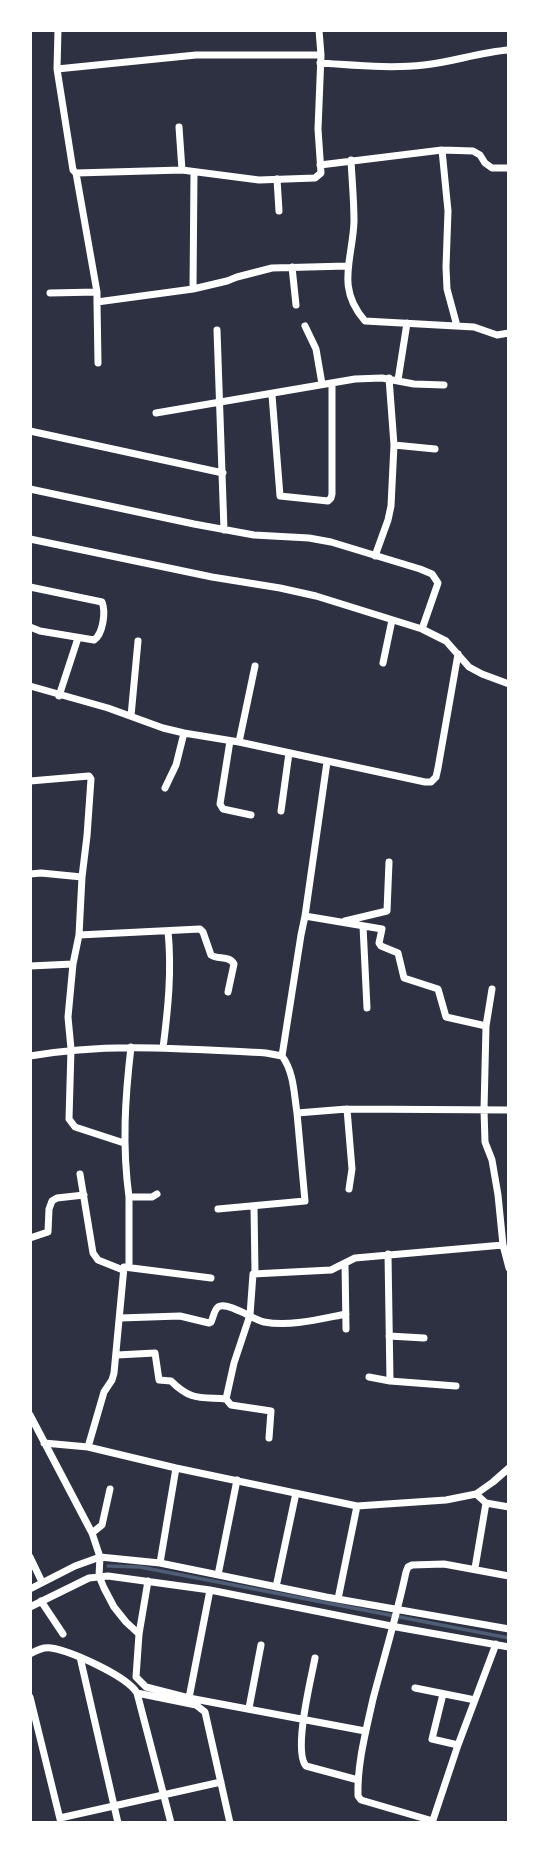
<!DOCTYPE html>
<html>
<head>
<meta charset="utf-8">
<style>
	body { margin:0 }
	#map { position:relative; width:539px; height:1853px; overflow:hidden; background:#2d3142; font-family:Overpass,sans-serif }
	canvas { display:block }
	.frame { position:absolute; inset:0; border:32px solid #fff; pointer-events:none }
</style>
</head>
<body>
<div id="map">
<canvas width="539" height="1853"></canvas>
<div class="frame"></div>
</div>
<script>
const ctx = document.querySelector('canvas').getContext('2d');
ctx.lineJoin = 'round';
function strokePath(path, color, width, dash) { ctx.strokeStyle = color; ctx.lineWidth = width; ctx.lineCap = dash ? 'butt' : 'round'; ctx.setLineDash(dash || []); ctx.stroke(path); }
strokePath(new Path2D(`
	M108,1566L140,1567L509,1638`), '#4f5d75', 3.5);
strokePath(new Path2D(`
	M58,30L57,69L73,170L76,173L97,292V302L193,289L227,281L237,277L272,268L347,266
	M320,63C354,65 390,69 424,65C453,62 480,52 509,50
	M57,69L196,55H321
	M179,127L182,170
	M442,150L448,211L446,267L447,289L457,326
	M351,160C352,180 354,201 354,221C353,259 335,287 365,321L474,327L497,335L509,333
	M320,165L442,150L473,151L480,155L485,163L492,168H509
	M76,173L182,170L259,180L315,178L321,173L318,129L321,55L319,30
	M277,179L279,211
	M292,267L296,305
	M193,289L194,172
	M50,293L97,292
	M97,302L98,363
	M305,326L316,349L322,384
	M217,330L224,530
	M398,380L407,323
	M272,395L280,496L328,501L331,498L332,494V383
	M156,413L355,379L382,378L414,384L444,385
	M30,431L223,473
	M394,445L435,449
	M30,489L194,524L254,535L309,538L331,542L420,569L432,574L438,583L422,629
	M30,539L212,577L280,588L316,596L422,629L446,641L469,667L482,674L509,684
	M375,556L388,520L391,506L394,445L389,378
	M30,587L102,602C106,612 103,634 94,640L40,631L30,627
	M383,663L392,620
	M30,686L108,708L163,728L184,733L239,742L425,782H431L436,777L438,768L458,654
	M59,696L78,638
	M131,716L138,641
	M230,741L220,804L223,809L251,815
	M239,742L255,666
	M30,781L89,776L91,779L87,836L82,877L79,935L73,964L68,1017L71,1049L69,1119L75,1127L124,1143
	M165,788L176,765L184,733
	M281,811L289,753
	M30,874L41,873L82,877
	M305,916L382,929L379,943L381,946L398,953L404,978L438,989L446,1017L486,1026
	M345,921L387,911L389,862
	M363,926L367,1008
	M79,935L200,929L203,932L211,955C218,960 229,955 234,964L228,992
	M30,966L73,964
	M492,989L486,1026L484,1110L485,1142L492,1160L498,1195L503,1245L509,1268
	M131,1047C125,1098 122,1146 129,1197H152L157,1194
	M163,1048C168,1009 172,971 168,931
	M30,1056C109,1042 186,1049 266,1053L282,1056C294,1072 294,1094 297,1113L347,1109L509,1110
	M282,1056L301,935L305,916L327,762
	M347,1109L352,1169L349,1189
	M80,1174L93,1253L98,1260L123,1270
	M254,1206L255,1273
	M218,1209L305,1201L297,1113
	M30,1238L48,1232L49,1209L52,1201L57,1198L84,1195
	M388,1254L390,1381L456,1386
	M345,1263L346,1329
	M129,1267V1197
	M120,1318L180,1316L209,1323L211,1322C213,1319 214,1310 218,1307C227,1301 254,1320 264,1322C290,1327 320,1319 346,1314
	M389,1336L424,1338
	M117,1355L155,1353L159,1380L171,1381C191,1401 200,1397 226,1399
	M369,1377L390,1381
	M30,1415L92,1533L100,1557L99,1576L104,1588L114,1607L126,1622L139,1634
	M269,1438L271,1411L231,1405L226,1399L234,1363L250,1315L253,1274L331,1270L355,1258L503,1245
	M44,1443L88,1447L176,1468L357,1506L446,1500L476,1494L493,1482L509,1468
	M88,1447L104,1392L112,1380L114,1373L124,1267L211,1278
	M476,1494L486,1503L509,1507
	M92,1533L102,1525L110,1489
	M30,1557L42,1582
	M160,1563L176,1468
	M475,1568L486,1503
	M218,1575L237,1480
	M148,1581L139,1634L136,1677L146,1687L189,1698L365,1731
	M276,1587L296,1493
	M30,1589L75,1566L100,1557L160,1563L326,1597L509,1629
	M338,1599L357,1506
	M41,1601L63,1634
	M30,1607L89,1578L108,1576L210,1590L391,1626L509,1647
	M30,1654C37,1650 43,1647 51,1648C71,1651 127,1676 137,1693L171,1823
	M80,1657L118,1823
	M315,1658C311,1679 293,1751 306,1766L358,1780
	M415,1688L475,1700
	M137,1693L196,1705L205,1712L230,1823
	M443,1694L432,1739L458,1745
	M30,1697L61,1823
	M189,1698L210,1590
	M249,1708L261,1645
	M60,1818L221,1782
	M433,1821L361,1800L358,1796C357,1764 366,1731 373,1699C384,1657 397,1615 406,1572L408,1567L412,1565L444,1564L509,1576
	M432,1823L458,1745L496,1644`), '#fff', 7);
</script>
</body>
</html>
